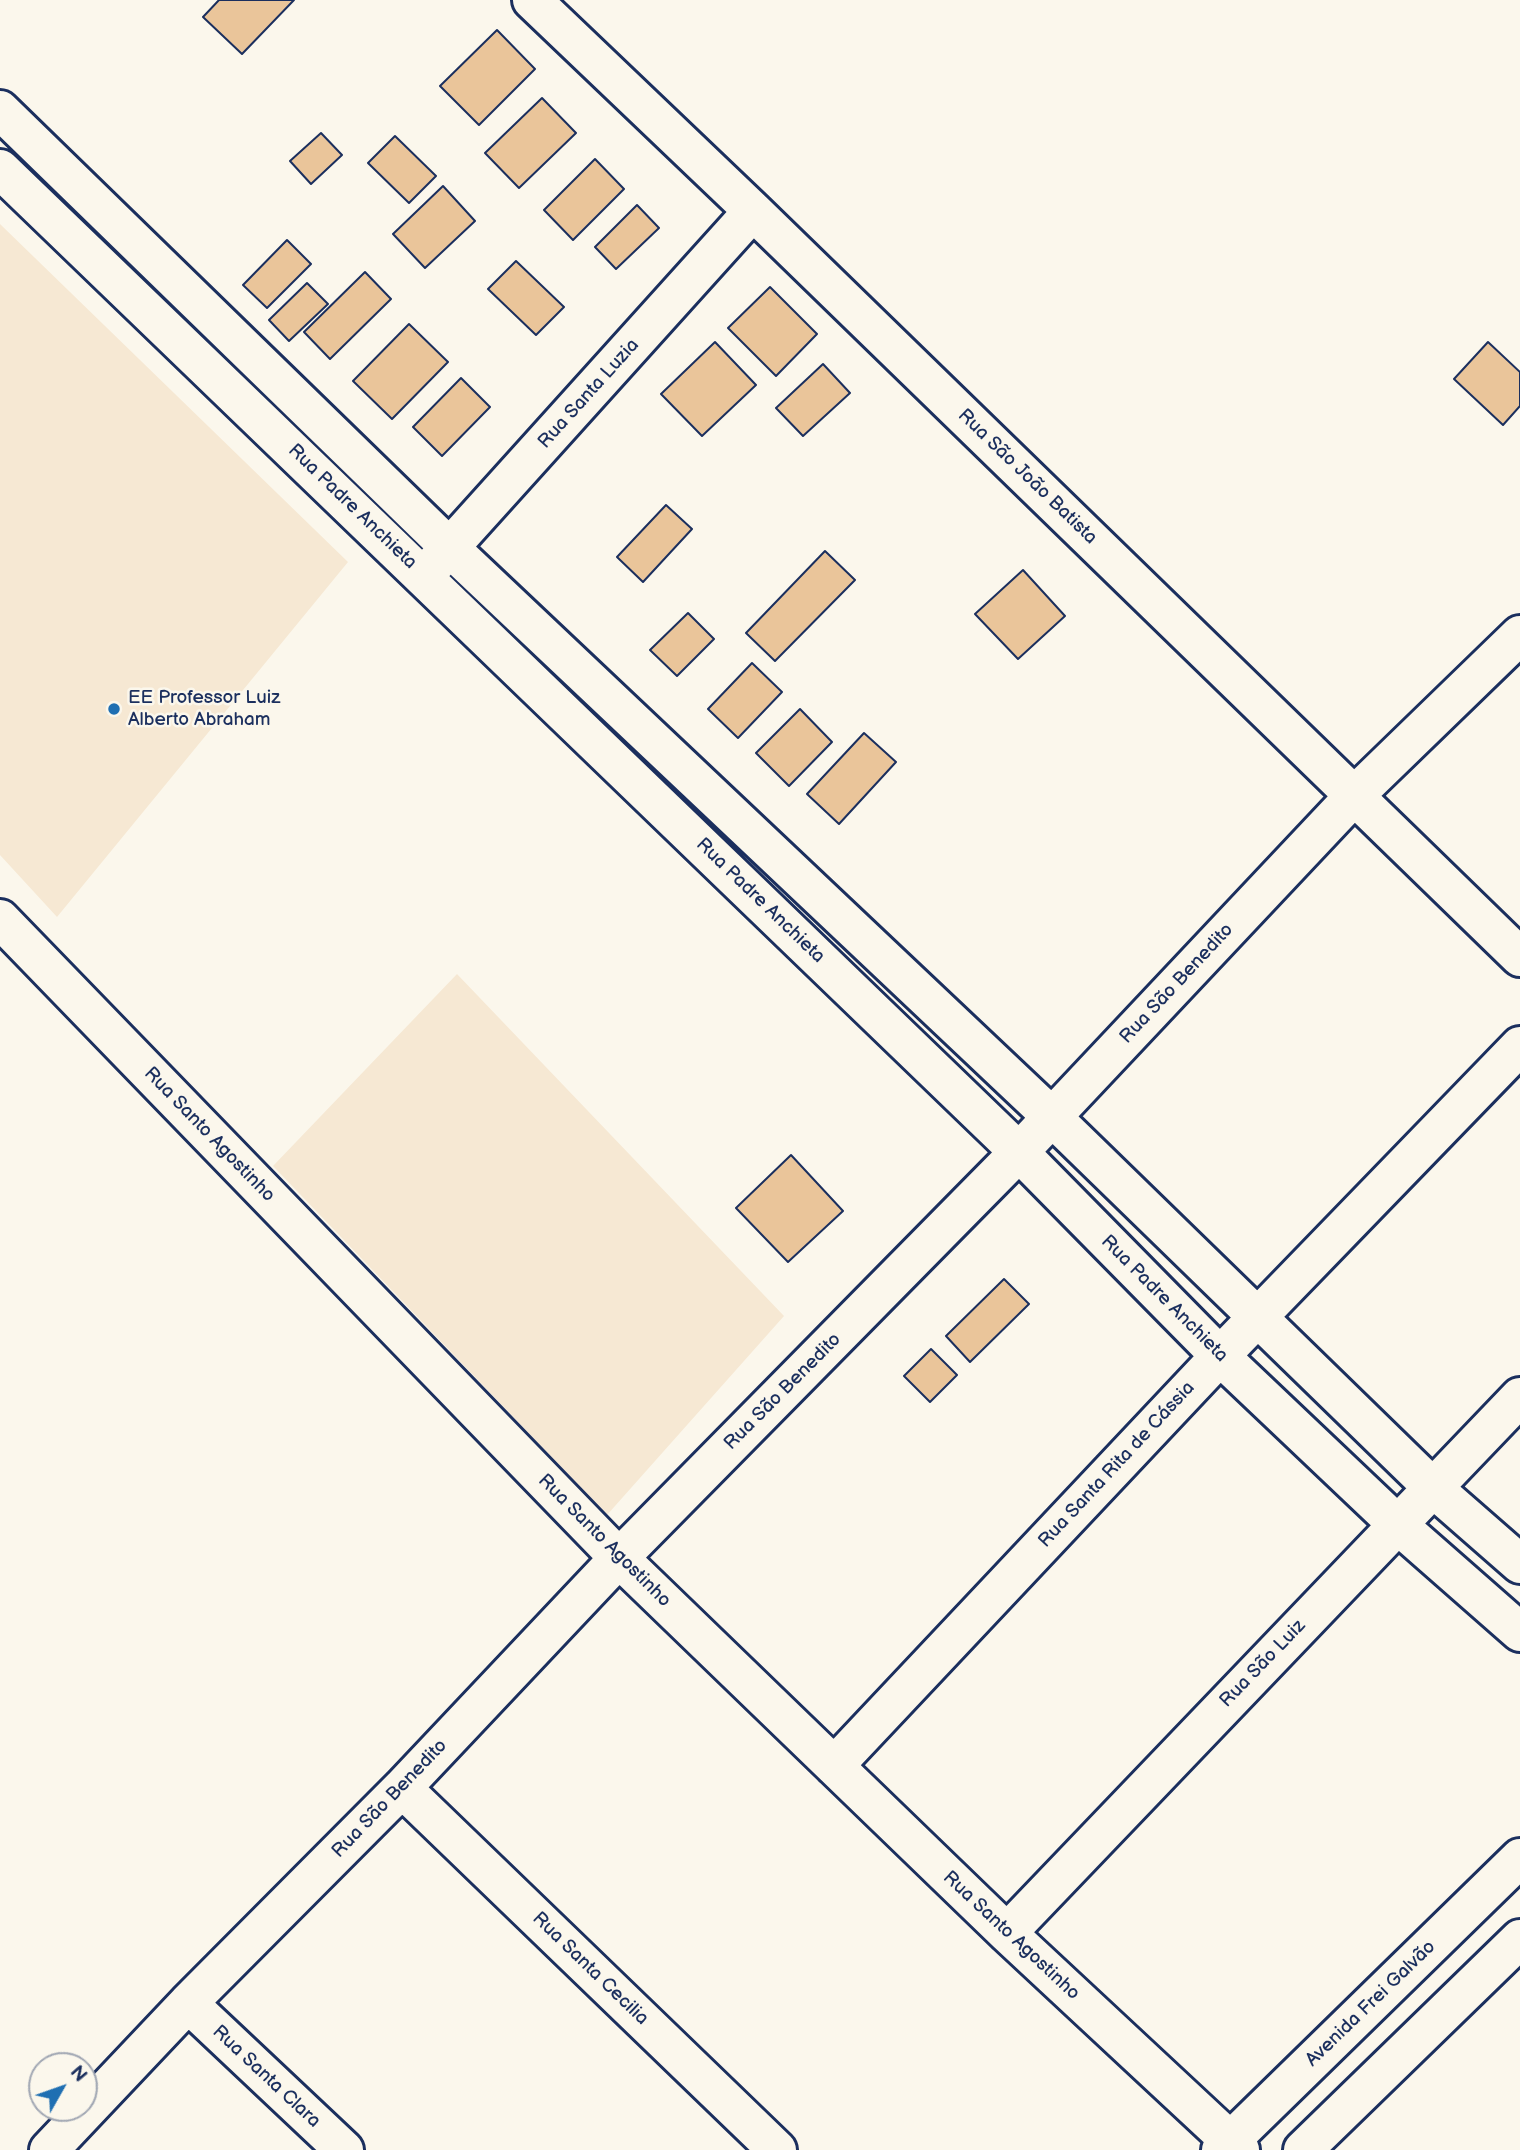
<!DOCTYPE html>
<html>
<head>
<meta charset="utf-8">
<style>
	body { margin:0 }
	#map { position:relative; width:1520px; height:2150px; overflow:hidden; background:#fbf7ec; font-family:"Balsamiq Sans",sans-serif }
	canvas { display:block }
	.north { position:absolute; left:28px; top:2052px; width:70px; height:70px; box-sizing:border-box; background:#fbf7ec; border:2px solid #a1a7b3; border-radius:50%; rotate:50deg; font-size:19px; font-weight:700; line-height:28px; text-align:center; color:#1b2f5e }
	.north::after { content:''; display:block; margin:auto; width:24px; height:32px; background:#1f6fb2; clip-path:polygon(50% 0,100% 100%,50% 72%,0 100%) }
</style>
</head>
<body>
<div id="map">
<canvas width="1520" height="2150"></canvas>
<div class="north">N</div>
</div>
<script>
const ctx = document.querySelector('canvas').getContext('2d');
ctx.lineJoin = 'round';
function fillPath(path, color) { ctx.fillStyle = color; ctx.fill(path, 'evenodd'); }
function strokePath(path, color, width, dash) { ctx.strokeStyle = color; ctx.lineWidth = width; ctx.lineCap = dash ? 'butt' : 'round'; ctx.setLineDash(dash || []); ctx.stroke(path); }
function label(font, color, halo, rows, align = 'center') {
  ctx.font = font + ' "Balsamiq Sans",sans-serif'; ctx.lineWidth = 5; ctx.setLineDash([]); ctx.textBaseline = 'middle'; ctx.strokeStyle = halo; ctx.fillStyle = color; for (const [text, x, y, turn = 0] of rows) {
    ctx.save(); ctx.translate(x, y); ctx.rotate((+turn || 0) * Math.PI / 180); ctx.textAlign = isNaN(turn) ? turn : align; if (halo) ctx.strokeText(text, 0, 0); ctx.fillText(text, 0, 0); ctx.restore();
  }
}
fillPath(new Path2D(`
	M0,224L348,562L57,917L0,855Z
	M457,974L784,1316L607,1515L273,1166Z`), '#f6e8d3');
const building = new Path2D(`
	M219,0H294L242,54L203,17Z
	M497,30L535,69L479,125L440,86Z
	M542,98L576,133L519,188L485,153Z
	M321,133L342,155L311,184L290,161Z
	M395,136L436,176L409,203L368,163Z
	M595,159L624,189L573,240L544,210Z
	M443,186L475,221L425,268L393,234Z
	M637,205L659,228L616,269L595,247Z
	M287,240L311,264L267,308L243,285Z
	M516,261L564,307L536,335L488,289Z
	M365,272L391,299L330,359L304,332Z
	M307,283L328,304L289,341L269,320Z
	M770,287L817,334L776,376L728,328Z
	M409,324L448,362L392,419L353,381Z
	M715,342L756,385L702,436L661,394Z
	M1488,342L1520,372V406L1503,425L1454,379Z
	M823,364L850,393L803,436L776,408Z
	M461,378L490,407L442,456L413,427Z
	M666,505L692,529L643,582L617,557Z
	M825,551L855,580L775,661L746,633Z
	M1023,570L1065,616L1018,659L975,614Z
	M688,613L714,639L677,676L650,650Z
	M752,663L782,692L738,738L708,709Z
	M800,709L832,742L789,786L756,753Z
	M864,733L896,762L839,824L807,794Z
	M791,1155L843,1211L788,1262L736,1208Z
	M1004,1279L1029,1304L970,1362L946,1336Z
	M931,1349L957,1375L930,1402L904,1376Z`);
fillPath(building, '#eac59a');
strokePath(building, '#1b2f5e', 2);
const minor = new Path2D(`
	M532,0L753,211L1520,957
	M0,110L450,548L1052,1117L1432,1487L1520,1564
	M0,169L1019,1152L1220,1356L1397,1524L1520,1632
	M432,567L753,211
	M0,919L619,1558L1007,1933L1240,2150
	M834,1766L1220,1356L1520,1046
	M402,1788L777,2150
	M1007,1933L1520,1397
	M188,2003L344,2150
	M49,2150L188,2003L402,1788L619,1558L1019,1152L1355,795L1520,635
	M1221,2150L1520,1858
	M1303,2150L1520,1939`);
strokePath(minor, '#1b2f5e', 44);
strokePath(minor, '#fbf7ec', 38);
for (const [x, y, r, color] of [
	[114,709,7,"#1f6fb2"]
]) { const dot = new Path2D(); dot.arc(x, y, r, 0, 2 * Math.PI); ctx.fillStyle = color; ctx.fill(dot); strokePath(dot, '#fbf7ec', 2.5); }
label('19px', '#1b2f5e', '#fbf7ec', [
	["Rua Santa Luzia",589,394,-48],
	["Rua São João Batista",1027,477,44],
	["Rua Padre Anchieta",352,507,44],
	["Rua Padre Anchieta",760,901,44],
	["Rua São Benedito",1177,984,-47],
	["Rua Santo Agostinho",209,1135,46],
	["Rua Padre Anchieta",1164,1299,45],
	["Rua São Benedito",783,1392,-45],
	["Rua Santa Rita de Cássia",1117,1465,-47],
	["Rua Santo Agostinho",604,1541,45],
	["Rua São Luiz",1263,1664,-46],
	["Rua São Benedito",390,1799,-46],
	["Rua Santo Agostinho",1011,1936,43],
	["Rua Santa Cecilia",590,1969,44],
	["Avenida Frei Galvão",1371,2004,-44],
	["Rua Santa Clara",266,2077,43]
]);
label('19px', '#1b2f5e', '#fbf7ec', [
	["EE Professor Luiz",128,698],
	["Alberto Abraham",128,720]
], 'left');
</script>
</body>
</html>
